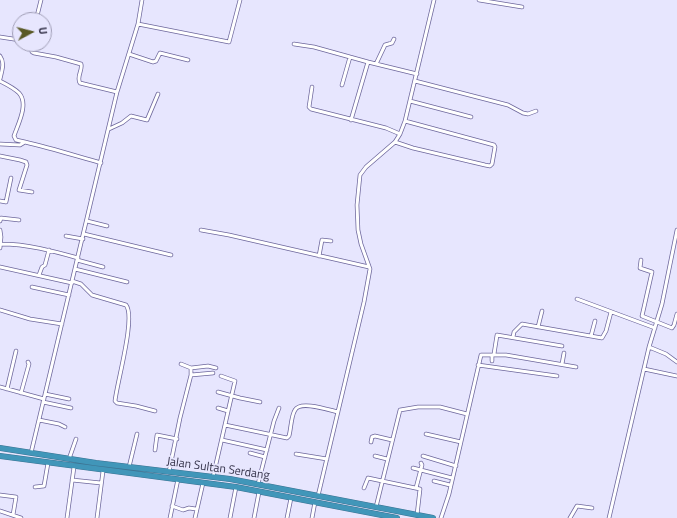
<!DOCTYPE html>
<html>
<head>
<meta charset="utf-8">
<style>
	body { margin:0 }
	#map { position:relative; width:677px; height:518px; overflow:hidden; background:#e7e6fe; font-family:"Titillium Web",sans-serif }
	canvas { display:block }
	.north { position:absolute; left:12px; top:12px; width:40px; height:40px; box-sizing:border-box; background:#e7e6fe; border:1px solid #a09eb6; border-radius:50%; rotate:83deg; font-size:11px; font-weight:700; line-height:16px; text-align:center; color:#35334a }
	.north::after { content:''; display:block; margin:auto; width:14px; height:18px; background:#595926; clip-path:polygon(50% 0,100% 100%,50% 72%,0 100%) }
</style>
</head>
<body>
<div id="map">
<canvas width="677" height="518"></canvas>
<div class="north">U</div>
</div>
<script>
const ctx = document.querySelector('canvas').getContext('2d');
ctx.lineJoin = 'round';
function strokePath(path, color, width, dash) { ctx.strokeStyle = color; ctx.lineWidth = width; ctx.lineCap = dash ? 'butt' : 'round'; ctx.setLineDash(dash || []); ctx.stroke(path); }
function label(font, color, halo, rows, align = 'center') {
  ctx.font = font + ' "Titillium Web",sans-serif'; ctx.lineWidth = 3.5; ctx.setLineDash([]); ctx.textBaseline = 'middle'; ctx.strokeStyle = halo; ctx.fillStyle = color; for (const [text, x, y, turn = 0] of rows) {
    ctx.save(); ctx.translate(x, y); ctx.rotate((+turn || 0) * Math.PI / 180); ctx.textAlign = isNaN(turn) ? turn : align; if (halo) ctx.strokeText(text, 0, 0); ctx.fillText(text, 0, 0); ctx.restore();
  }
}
const street = new Path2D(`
	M479,0L522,7
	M36,20L41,0
	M138,24L229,42L240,0
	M0,37L20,40
	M30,44L32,52L34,53L56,57L81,64C83,70 76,77 80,83L117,92
	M294,44L314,47L368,62L417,74
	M129,54L153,62L156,61L160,53L188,60
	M0,56C5,63 2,70 0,79
	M376,64L385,45L392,43L394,39
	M0,81C6,84 14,88 19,93C29,104 18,124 14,136L16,140L25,142
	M415,81L508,105L523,113L528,114L536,111
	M342,85L350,57
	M312,87L309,107L311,109L386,128L400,134
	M410,101L471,117
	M351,120L368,62
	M109,129L122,123L131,116L147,120L158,94
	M395,142L413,148L485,165L490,166L492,164L495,147L494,145L405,121
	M0,144L20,145L25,142C51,148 76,156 101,163
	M0,156L20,160L26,162L27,165L19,190L32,192
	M0,201L6,202L11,178
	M0,221L1,218L19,220
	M87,221L107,226
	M0,230L1,237L0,248
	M201,230L229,235L369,267
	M84,234L171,255
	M66,236L83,239
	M1,244C27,244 53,251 78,258
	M319,256L322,240L331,241
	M77,260L103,267
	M641,260L640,268L652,272L642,316L672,328L674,325L677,314
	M0,267L72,283
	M75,269L127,282
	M39,275L42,267L45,265L49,250
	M72,281L81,284L92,295L126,305C136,317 117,382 115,401L117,403L136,406L155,411
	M32,287L69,295
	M577,299L655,328
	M0,310L30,319L62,324
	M538,327L542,311
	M591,336L595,321
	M513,337L514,332L522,324L602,338L606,331L611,312
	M649,347L666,354L677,362
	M494,354L497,335L562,346
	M492,361V355
	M562,364L564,353
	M478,365L557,376
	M191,368L208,366L216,368
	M644,369L677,376
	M191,375L213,373
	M0,387L44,399
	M7,389L16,351
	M218,392L240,398L260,402
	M21,393L29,364L28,362
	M45,394L69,399
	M43,402L71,408
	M218,408L228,411
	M39,420L59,424L65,427
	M225,425L287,438L289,436C291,429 291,416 295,410C300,400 329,410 338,412
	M426,434L461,442
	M222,440L267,450
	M371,442L372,437L375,436L392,440
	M155,450L157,435L177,439
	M31,453L117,92L138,24L142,0
	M250,453L265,457
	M296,454L327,459
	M375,456L387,459
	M423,456L456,466
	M69,459L76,439
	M129,467L137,434
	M413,468L452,478
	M169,472L180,418L191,375V368L181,364
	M213,477L235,381L221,376
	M72,480L101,483
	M434,481L450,485
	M258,484L274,421L279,408
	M35,487L44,486L48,463
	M364,488L368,478L420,489L417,515
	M416,488L422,465L421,463
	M0,495L16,497L13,515
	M318,496L364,302L370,269L361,244L358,230L357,205L360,175L366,167L395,142L400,134L405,121L434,0
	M172,506L183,510L189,508L196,509
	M376,507L400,410L418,407H440L467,414
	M0,511L21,518
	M67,518L74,467
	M97,518L103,471
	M170,518L178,479
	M195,518L203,483
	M230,518L236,487
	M254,518L259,492
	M287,518L291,498
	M312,518L315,502
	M441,518L449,494L481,355H506L576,367
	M570,518L577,506L592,508
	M609,518L649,347L662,304L677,230`);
const highway = new Path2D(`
	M0,448L96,463L230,479L433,518
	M0,456L236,487L397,518`);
strokePath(street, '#6d679c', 4.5);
strokePath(highway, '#3d7392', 6);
strokePath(street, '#fff', 3);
strokePath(highway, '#4196b9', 5);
label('12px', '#35334a', '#e7e6fe', [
	["Jalan Sultan Serdang",218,469,8]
]);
</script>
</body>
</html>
